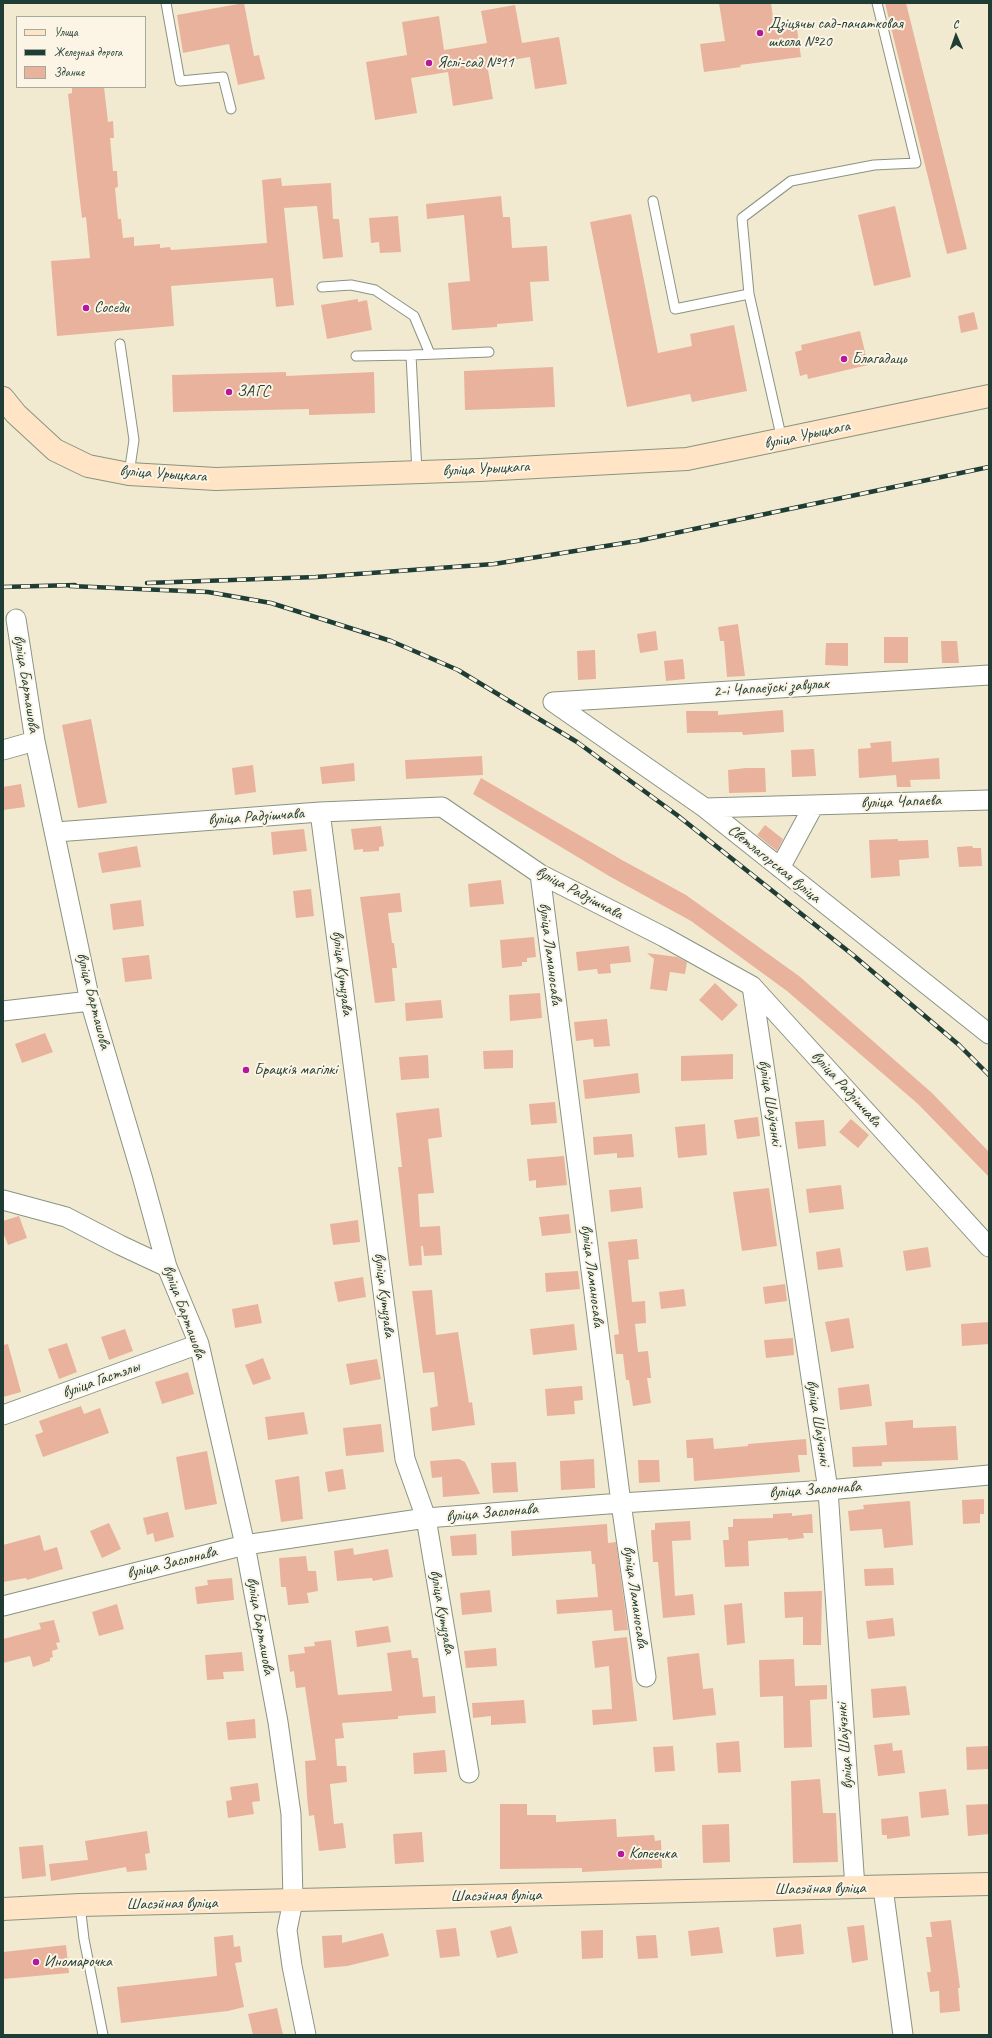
<!DOCTYPE html>
<html>
<head>
<meta charset="utf-8">
<style>
	body { margin:0 }
	#map { position:relative; width:992px; height:2038px; overflow:hidden; background:#f2ead0; font-family:Caveat,sans-serif }
	canvas { display:block }
	.frame { position:absolute; inset:0; border:4px solid #1f3d34; pointer-events:none }
	.legend { position:absolute; left:16px; top:16px; width:130px; height:72px; box-sizing:border-box; background:#fcf5e5; border:1px solid #a4ab9e; margin:0; padding:5px 7px; list-style:none; font-size:12px; color:#1f3d34 }
	.legend li { display:flex; align-items:center; gap:8px; height:20px }
	.legend b { width:20px; border:1px solid #a4ab9e }
	.north { position:absolute; left:936px; top:16px; width:40px; height:40px; -webkit-text-stroke:3px #fcf5e5; paint-order:stroke; rotate:358deg; font-size:11px; font-weight:700; line-height:16px; text-align:center; color:#1f3d34 }
	.north::after { content:''; display:block; margin:auto; width:14px; height:18px; background:#1f3d34; clip-path:polygon(50% 0,100% 100%,50% 72%,0 100%) }
</style>
</head>
<body>
<div id="map">
<canvas width="992" height="2038"></canvas>
<div class="frame"></div>
<ul class="legend">
<li><b style="height:5px;background:#ffe4c6"></b>Улица</li>
<li><b style="height:5px;background:#1f3d34"></b>Железная дорога</li>
<li><b style="height:11px;background:#e9b29c"></b>Здание</li>
</ul>
<div class="north">С</div>
</div>
<script>
const ctx = document.querySelector('canvas').getContext('2d');
ctx.lineJoin = 'round';
function fillPath(path, color) { ctx.fillStyle = color; ctx.fill(path, 'evenodd'); }
function strokePath(path, color, width, dash) { ctx.strokeStyle = color; ctx.lineWidth = width; ctx.lineCap = dash ? 'butt' : 'round'; ctx.setLineDash(dash || []); ctx.stroke(path); }
function label(font, color, halo, rows, align = 'center') {
  ctx.font = font + ' Caveat,sans-serif'; ctx.lineWidth = 4; ctx.setLineDash([]); ctx.textBaseline = 'middle'; ctx.strokeStyle = halo; ctx.fillStyle = color; for (const [text, x, y, turn = 0] of rows) {
    ctx.save(); ctx.translate(x, y); ctx.rotate((+turn || 0) * Math.PI / 180); ctx.textAlign = isNaN(turn) ? turn : align; if (halo) ctx.strokeText(text, 0, 0); ctx.fillText(text, 0, 0); ctx.restore();
  }
}
fillPath(new Path2D(`
	M244,3L254,56L259,55L265,79L238,85L229,44L183,53L177,15Z
	M719,3H771L774,25L796,22L801,57L740,65L741,67L704,72L700,44L725,41Z
	M885,3H906L967,249L947,254Z
	M515,5L522,43L559,37L567,84L535,89L530,57L487,64L493,99L453,106L448,72L411,78L417,113L375,120L366,62L407,55L402,22L439,16L444,50L487,43L481,11Z
	M72,87H104L108,122L113,121L114,138H110L113,171H117L118,187L115,188L118,219H121L123,238L134,237V246L160,244V248L170,247L171,250L267,243L262,180L281,178L282,186L331,183L333,219H339L343,257L323,259L317,206L284,208L294,305L276,307L273,278L171,286L174,326L57,336L51,261L90,258L86,217L82,218L77,176L68,94L72,93Z
	M501,196L503,217H510L512,248L547,246L549,281L530,282L533,321L497,324V327L452,330L448,283L470,281L464,215L427,219L426,204Z
	M895,206L911,277L874,286L858,215Z
	M631,214L658,353L692,346L690,334L734,325L747,391L692,402L690,394L627,407L590,222Z
	M398,216L401,252L380,253L379,242L371,243L369,218Z
	M358,299V302L367,300L372,330L327,339L321,305Z
	M974,312L978,329L961,333L958,316Z
	M860,331L868,365L808,379L807,374L800,376L795,352L802,350L801,345Z
	M553,367L555,407L465,410L464,371Z
	M286,372V376L374,372L375,413L309,415V409L173,412L172,375Z
	M738,624L745,676L727,677L724,641H720L718,627Z
	M656,631L658,650L640,653L637,634Z
	M884,637H908V663H884Z
	M941,641H957L959,663H942Z
	M826,643H848V666L825,665Z
	M595,650L596,679L578,680L577,651Z
	M683,659L685,679L666,681L664,661Z
	M783,710L784,732L743,735L742,732L687,733L686,711H718V715Z
	M91,719L107,803L78,808L62,725Z
	M891,741L892,762L939,758L940,779L910,780L911,787H897L896,775L859,778L858,749L871,748L870,743Z
	M814,749L816,776L792,777L791,750Z
	M482,756L483,775L406,779L405,760Z
	M354,763L355,781L322,784L320,767Z
	M253,765L256,792L235,795L232,768Z
	M746,768H765L766,792L729,793L728,770Z
	M481,778L622,860L686,895L799,976L932,1093L989,1152V1177L918,1104L787,991L691,921L609,876L473,794Z
	M21,784L25,807L3,810V787Z
	M765,825L783,839L777,851L757,835Z
	M381,826L384,846L379,847V851L363,852V849L354,850L351,829Z
	M304,829L307,851L273,855L271,832Z
	M898,839V841L928,840L929,858L899,860L900,876L871,878L869,840Z
	M137,846L141,867L102,873L98,853Z
	M972,846L973,848H981L982,866L959,867L957,847Z
	M501,880L504,904L470,907L468,884Z
	M311,889L314,916L296,918L293,891Z
	M400,893L402,912L388,913L392,943H394L397,968H392L395,1001L375,1003L360,897Z
	M141,900L144,926L113,930L110,904Z
	M534,937L536,957L527,958V962H522V966L502,968L500,940Z
	M629,946L631,962L610,964L611,973L598,974L597,969L578,971L576,952Z
	M647,953L677,957L687,962L685,974L670,972L667,991L650,989L654,959Z
	M149,955L152,979L125,982L122,958Z
	M715,983L738,1005L722,1021L699,1000Z
	M540,993L542,1018L510,1021L509,995Z
	M441,1000L443,1018L406,1021L405,1003Z
	M607,1019L610,1046L594,1047L593,1039L576,1041L574,1022Z
	M45,1033L53,1052L22,1063L15,1044Z
	M513,1050V1068L484,1069L483,1051Z
	M733,1054V1079L681,1081V1056Z
	M428,1055L429,1078L401,1080L399,1057Z
	M638,1073L640,1093L585,1099L583,1080Z
	M555,1102L557,1123L531,1125L529,1104Z
	M439,1108L442,1137L428,1139L434,1193L418,1194L420,1227L440,1226L442,1255L424,1256L423,1246H421L422,1265L409,1266L398,1167H402L396,1113Z
	M758,1117L760,1136L737,1139L734,1120Z
	M851,1119L869,1135L858,1148L839,1132Z
	M824,1120L826,1146L798,1149L795,1122Z
	M705,1124L707,1155L678,1158L675,1127Z
	M632,1134L634,1157L617,1158V1153L594,1155L593,1137Z
	M564,1156L567,1185L536,1188V1180L529,1181L527,1159Z
	M841,1185L844,1209L809,1213L806,1189Z
	M641,1187L643,1208L611,1212L609,1190Z
	M769,1188L777,1246L742,1251L733,1192Z
	M569,1214L571,1233L542,1236L539,1217Z
	M19,1216L27,1238L8,1245L3,1232V1221Z
	M358,1220L360,1242L333,1245L330,1224Z
	M637,1239L639,1259L628,1260L632,1302L645,1301L646,1323L635,1324L638,1352L648,1351L651,1378H647L651,1403L633,1406L629,1380H626L623,1354H616L614,1335L619,1334L608,1242Z
	M928,1247L931,1267L906,1271L903,1251Z
	M840,1248L843,1267L818,1270L816,1252Z
	M578,1271L580,1289L546,1292L545,1273Z
	M363,1277L366,1297L338,1302L334,1282Z
	M785,1284L787,1301L765,1304L763,1287Z
	M684,1289L686,1306L661,1309L659,1292Z
	M432,1290L436,1335L458,1332L469,1403L472,1402L475,1425L432,1431L430,1408L438,1406L434,1372L423,1373L412,1291Z
	M258,1304L262,1323L235,1328L232,1309Z
	M849,1318L854,1348L831,1352L825,1322Z
	M989,1322V1344L962,1346L961,1324Z
	M574,1324L577,1350L533,1355L530,1329Z
	M125,1329L133,1351L109,1360L101,1337Z
	M793,1338L794,1355L766,1358L764,1340Z
	M67,1343L77,1372L59,1379L48,1349Z
	M8,1344L21,1392L3,1397V1345Z
	M263,1358L271,1379L253,1385L245,1365Z
	M377,1359L381,1379L350,1385L346,1364Z
	M188,1372L194,1394L162,1404L155,1382Z
	M869,1384L872,1406L840,1410L838,1388Z
	M582,1386L583,1400L574,1401L575,1414L547,1416L545,1389Z
	M81,1406L84,1414L100,1408L109,1433L43,1457L35,1435L43,1432L39,1421Z
	M304,1412L308,1434L268,1440L265,1417Z
	M913,1420V1428L956,1426L958,1460L882,1462V1466L853,1467L852,1447L887,1445L885,1422Z
	M381,1424L384,1452L346,1456L343,1428Z
	M713,1438L714,1449L748,1446V1444L806,1439L807,1455H798L800,1472L694,1481L693,1458H687L686,1440Z
	M207,1451L217,1504L185,1510L176,1457Z
	M459,1459L465,1462L480,1494L443,1497L442,1477L432,1478L430,1461Z
	M594,1459L595,1488L561,1490L560,1461Z
	M638,1460H659L660,1482L639,1483Z
	M516,1462L518,1492L493,1493L491,1463Z
	M343,1469L346,1489L328,1492L325,1472Z
	M299,1476L303,1519L281,1522L275,1480Z
	M984,1499V1514H980V1523L963,1524L962,1500Z
	M910,1501L913,1545L884,1548L882,1529L850,1531L848,1511L864,1509L863,1505Z
	M168,1512L174,1537L155,1542L153,1533L147,1535L143,1518Z
	M792,1513V1516L812,1514L813,1533H803L804,1538L788,1540V1538L748,1541L749,1566L725,1567L723,1540H729L728,1527H733V1519L773,1518V1514Z
	M690,1521L691,1540L672,1541L675,1596L693,1594L695,1615L663,1618L658,1562H653L651,1530H655V1523Z
	M109,1523L121,1549L102,1558L90,1531Z
	M607,1524L608,1543L616,1542L628,1630L614,1631L612,1610L557,1614L556,1600L598,1597L595,1564H592L591,1551L512,1556L511,1531Z
	M476,1534L477,1555L452,1556L450,1536Z
	M40,1535L44,1551L57,1547L63,1569L27,1580L26,1578L3,1582V1545Z
	M353,1548L354,1555L388,1549L393,1577L373,1581L372,1578L337,1581L334,1551Z
	M306,1556L308,1571H316L318,1591L307,1593L309,1603L288,1605L286,1587H281L279,1558Z
	M893,1568L894,1585L865,1586L864,1569Z
	M232,1578L234,1600L197,1604L195,1587L208,1585L207,1580Z
	M490,1590L492,1612L462,1615L460,1593Z
	M822,1591L821,1645H803V1617L785,1618L784,1592Z
	M742,1603L745,1643L727,1645L724,1605Z
	M117,1604L124,1629L99,1636L92,1612Z
	M893,1618L895,1636L868,1639L866,1621Z
	M54,1620L60,1642L56,1643L58,1649L52,1651L53,1657L50,1658V1661L33,1667L30,1656L3,1663V1639L41,1629L39,1623Z
	M388,1626L391,1642L357,1647L355,1631Z
	M627,1637L637,1721L593,1725L592,1710L612,1709L609,1666L595,1668L592,1641Z
	M331,1640L338,1695L392,1691L387,1653L411,1650L412,1658H418L423,1697L435,1696L436,1713L398,1716V1719L342,1723L344,1738L335,1739L337,1766H346L347,1782L330,1784L334,1824L343,1823L346,1848L319,1851L314,1815L309,1816L307,1796L305,1761L316,1760L305,1687L296,1688L294,1671L290,1672L288,1655L305,1653L304,1647L315,1646L314,1642Z
	M496,1648L497,1666L466,1668L464,1651Z
	M242,1652L244,1671L223,1672L224,1679L207,1680L205,1655Z
	M699,1653L703,1689L713,1688L716,1715L673,1720L667,1657Z
	M794,1659L795,1686L827,1685V1699L810,1700L812,1747L784,1748L783,1696L760,1697L759,1660Z
	M906,1686L910,1715L873,1718L871,1689Z
	M524,1700L526,1723L491,1725V1716L473,1718L472,1703Z
	M255,1719L256,1738L228,1740L226,1722Z
	M739,1741L741,1772L718,1773L716,1743Z
	M892,1743L893,1751L902,1750L905,1773L878,1776L874,1745Z
	M673,1746L675,1771L655,1772L653,1747Z
	M989,1746V1769L967,1770L966,1747Z
	M445,1750L447,1772L414,1774L413,1753Z
	M820,1779L823,1813H836L838,1862L793,1863L791,1781Z
	M258,1783L260,1801L252,1802L254,1814L228,1818L226,1801L232,1800L230,1787Z
	M946,1789L949,1815L921,1818L919,1792Z
	M500,1804H527V1815H556V1822L616,1819L617,1837L654,1835L655,1841L661,1840L662,1868L582,1872V1868L500,1869Z
	M989,1804V1834L968,1836L966,1805Z
	M908,1816L910,1836L887,1839V1835H882L881,1819Z
	M729,1824L730,1862L703,1863L702,1825Z
	M147,1831L150,1853L145,1854L147,1870L127,1872L126,1867L51,1881L49,1864L88,1860L85,1841Z
	M422,1832L424,1862L395,1864L393,1834Z
	M43,1845L46,1876L22,1879L19,1847Z
	M951,1920L960,1988H958L960,2011L940,2013L939,1991L930,1992L927,1972H931L926,1937H932L930,1922Z
	M801,1924L804,1954L776,1957L773,1928Z
	M864,1925L868,1960L852,1963L847,1927Z
	M511,1926L518,1953L497,1958L490,1931Z
	M719,1927L723,1953L691,1956L688,1931Z
	M456,1928L460,1956L440,1958L436,1930Z
	M603,1930V1958L582,1959L581,1931Z
	M383,1933L389,1956L347,1966L324,1968L322,1936L342,1935V1943Z
	M233,1935L234,1947L240,1946L242,1962L235,1963L244,2007L228,2011L121,2023L117,1987L217,1976L214,1937Z
	M656,1935L658,1958L638,1959L636,1936Z
	M66,1945L69,1973L3,1979V1952Z
	M277,2008L283,2035H253L248,2014Z`), '#e9b29c');
const lane = new Path2D(`
	M166,3L180,81L223,77L231,109
	M653,201L675,309L749,294
	M322,287L351,285L375,290L414,316L430,354
	M120,344L134,440L129,474
	M411,355L489,352
	M356,356L411,355L417,472
	M782,440L749,294L742,218L791,181L874,165L916,163L877,3
	M80,1905L84,1939L103,2035`);
const street = new Path2D(`
	M16,619L35,741L90,1001L142,1176L167,1267L199,1344L245,1545L278,1722L291,1814L293,1901L287,1930L292,1966L306,2035
	M553,702L705,808L989,1034
	M553,702L989,675
	M3,750L35,741
	M705,808L989,800
	M320,812L405,1459L426,1518L469,1773
	M56,832L320,812L442,807L540,874L664,937L752,986L989,1247
	M780,868L814,805
	M540,874L621,1503L646,1677
	M752,986L828,1490L855,1888
	M3,1011L90,1001
	M3,1200L66,1217L120,1245L167,1267
	M3,1415L199,1344
	M3,1606L245,1545L426,1518L621,1503L828,1490L989,1475
	M883,1888L903,2035`);
const secondary = new Path2D(`
	M3,398L16,414L55,450L88,466L129,474L216,479L480,470L687,459L989,396
	M3,1909L80,1905L989,1884`);
strokePath(lane, '#889482', 11);
strokePath(street, '#889482', 21);
strokePath(secondary, '#889482', 24);
strokePath(lane, '#fff', 9);
strokePath(street, '#fff', 19);
strokePath(secondary, '#ffe4c6', 22);
const rail = new Path2D(`
	M147,583L316,577L494,564L637,541L989,467
	M70,586L208,592L271,603L391,641L458,670L577,742L677,815L853,955L959,1045L989,1075
	M3,587L75,585`);
strokePath(rail, '#1f3d34', 4.5);
strokePath(rail, '#fcf5e5', 3, [9]);
for (const [x, y, r, color] of [
	[760,33,4,"#b5179e"],
	[429,63,4,"#b5179e"],
	[86,308,4,"#b5179e"],
	[844,359,4,"#b5179e"],
	[229,392,4,"#b5179e"],
	[246,1070,4,"#b5179e"],
	[621,1854,4,"#b5179e"],
	[36,1962,4,"#b5179e"]
]) { const dot = new Path2D(); dot.arc(x, y, r, 0, 2 * Math.PI); ctx.fillStyle = color; ctx.fill(dot); strokePath(dot, '#fcf5e5', 1.5); }
label('16px', '#1f3d34', '#fcf5e5', [
	["Дзіцячы сад-пачатковая",768,24],
	["школа №20",768,42],
	["Яслі-сад №11",437,63],
	["Соседи",94,308],
	["Благадаць",852,359],
	["ЗАГС",237,392],
	["Брацкія магілкі",254,1070],
	["Копеечка",629,1854],
	["Иномарочка",44,1962]
], 'left');
label('16px', '#1f3d34', '#fcf5e5', [
	["вуліца Урыцкага",807,435,-12],
	["вуліца Урыцкага",486,469,-3],
	["вуліца Урыцкага",163,474,4],
	["вуліца Барташова",26,684,81],
	["2-і Чапаеўскі завулак",771,688,-4],
	["вуліца Чапаева",901,802,-2],
	["вуліца Радзішчава",256,817,-4],
	["Светлагорская вуліца",774,864,39],
	["вуліца Радзішчава",579,893,28],
	["вуліца Ламаносава",550,954,83],
	["вуліца Кутузава",342,973,83],
	["вуліца Барташова",93,1001,76],
	["вуліца Радзішчава",846,1089,48],
	["вуліца Шаўчэнкі",770,1103,81],
	["вуліца Ламаносава",592,1276,83],
	["вуліца Кутузава",384,1295,83],
	["вуліца Барташова",184,1312,70],
	["вуліца Гастэлы",101,1380,-20],
	["вуліца Шаўчэнкі",818,1423,81],
	["вуліца Заслонава",815,1490,-4],
	["вуліца Заслонава",492,1513,-5],
	["вуліца Заслонава",172,1563,-14],
	["вуліца Ламаносава",635,1597,82],
	["вуліца Кутузава",442,1612,80],
	["вуліца Барташова",260,1626,80],
	["вуліца Шаўчэнкі",845,1746,-94],
	["Шасэйная вуліца",820,1889,-1],
	["Шасэйная вуліца",496,1896,-1],
	["Шасэйная вуліца",172,1904,-1]
]);
</script>
</body>
</html>
